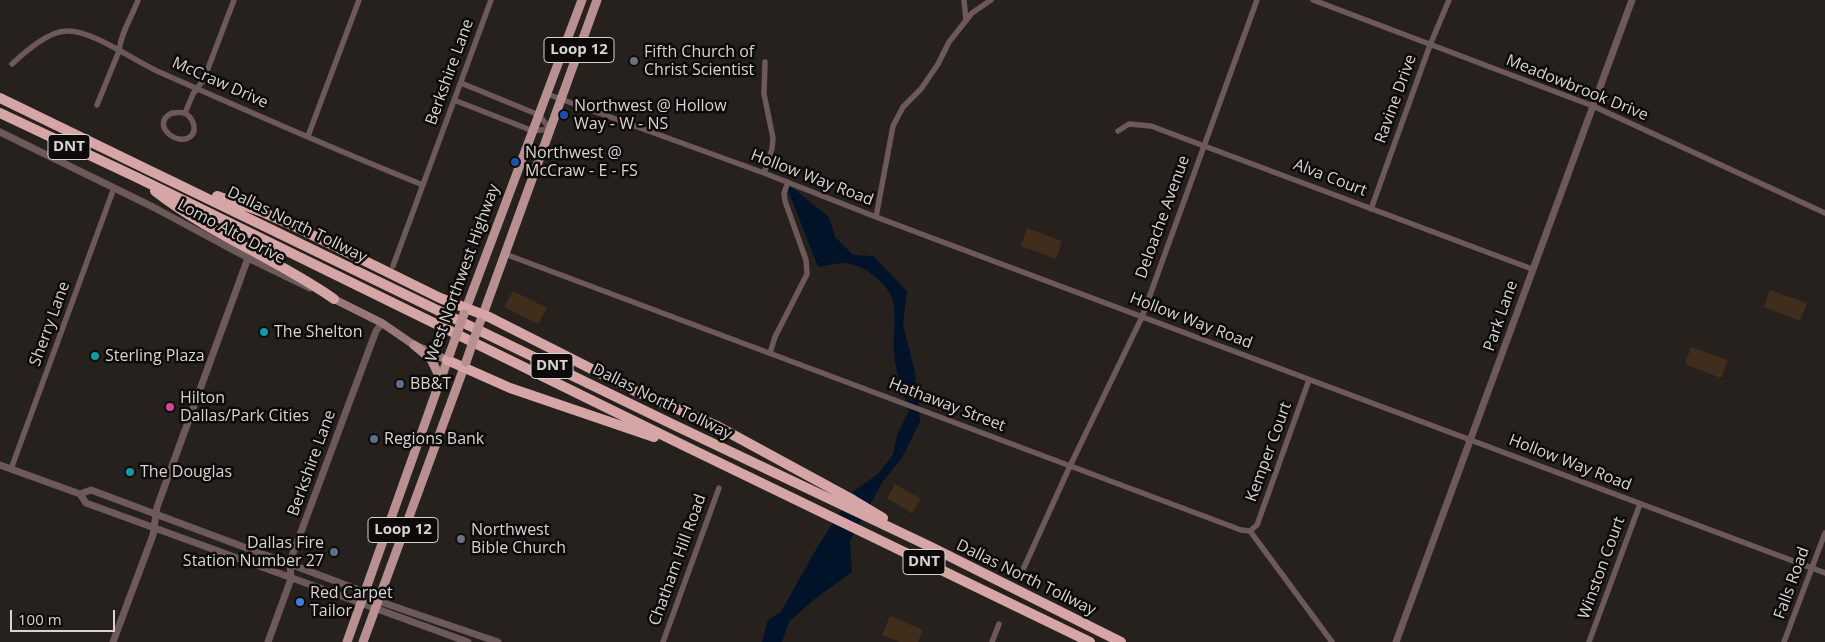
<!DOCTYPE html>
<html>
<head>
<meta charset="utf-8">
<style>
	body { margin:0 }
	#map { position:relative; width:1825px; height:642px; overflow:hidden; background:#26211c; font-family:"Open Sans",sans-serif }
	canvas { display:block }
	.scale { position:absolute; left:10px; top:610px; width:105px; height:22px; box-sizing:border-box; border:2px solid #d7d4d1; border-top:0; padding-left:6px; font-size:15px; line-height:18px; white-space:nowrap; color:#d7d4d1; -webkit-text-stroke:4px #0d0b09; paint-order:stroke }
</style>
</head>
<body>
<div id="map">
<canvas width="1825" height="642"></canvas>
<div class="scale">100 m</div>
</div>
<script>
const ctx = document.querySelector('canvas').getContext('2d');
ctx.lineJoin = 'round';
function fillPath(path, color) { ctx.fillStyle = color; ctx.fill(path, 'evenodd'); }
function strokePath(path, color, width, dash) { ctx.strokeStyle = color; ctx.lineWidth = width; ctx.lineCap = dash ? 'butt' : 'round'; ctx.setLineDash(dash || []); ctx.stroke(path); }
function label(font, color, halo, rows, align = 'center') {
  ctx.font = font + ' "Open Sans",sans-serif'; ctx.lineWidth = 5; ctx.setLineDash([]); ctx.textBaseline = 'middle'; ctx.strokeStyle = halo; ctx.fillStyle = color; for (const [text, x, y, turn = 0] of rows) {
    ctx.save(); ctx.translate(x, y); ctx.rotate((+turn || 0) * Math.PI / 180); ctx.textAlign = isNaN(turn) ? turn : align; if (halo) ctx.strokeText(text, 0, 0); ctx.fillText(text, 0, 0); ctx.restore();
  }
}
fillPath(new Path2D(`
	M1027,228L1062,241L1056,259L1021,246Z
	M1770,290L1807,303L1800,321L1764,307Z
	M513,291L547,308L538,324L504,307Z
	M1691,347L1728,360L1721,378L1685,364Z
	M895,484L921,499L912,513L887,498Z
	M890,616L923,630L918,642H900L882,635Z`), '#412d1b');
fillPath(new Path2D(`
	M785,182L829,217L835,237L853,255L873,256L907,291L903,324L915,373L920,421L902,458L883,481L850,541L852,572L812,601L789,622L782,642H762L768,620L781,612L818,546L853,492L879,473L893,455L897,435L909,411C903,392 895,372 894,351C893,335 897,318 893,301C889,284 862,263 844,263C836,263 826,266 818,267Z`), '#001329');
strokePath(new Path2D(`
	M964,0L966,20
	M1313,0L1593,106L1825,213
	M12,64C25,52 48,31 67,31C92,30 133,60 157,71C245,110 333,149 423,185
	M461,83L539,115L550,129
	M547,94L764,173L876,217L1825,573
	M454,100L533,131L550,129
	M97,105L119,51C121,32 132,17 138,0
	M172,113C176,113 180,112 184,113C192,116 198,129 191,136C178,148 149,124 172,113Z
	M185,113L193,94L204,79L234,0
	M1118,131L1129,124L1151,126L1532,269
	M308,136L359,0
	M764,173L772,149L773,138L764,94L765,62
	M1371,209L1430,45L1449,0
	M876,217L893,126L903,107L921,89L938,64L949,42L972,13L991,0
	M505,254L1241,530L1250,531L1332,642
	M393,266L491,0
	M770,353L775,337L807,274L806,260L785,201L784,193L788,182
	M11,469L114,188
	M1250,531L1257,525L1309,380
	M1021,574L1070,466L1142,317L1257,0
	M663,642L719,488
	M992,642L999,624
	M1589,642L1640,504
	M1784,642L1825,533`), '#6d5959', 5.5);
strokePath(new Path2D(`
	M0,132L153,207L248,258L310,288
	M0,465L80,494L86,503L468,642
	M80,494L91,490L354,588L384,603L498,642
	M113,642L153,535L157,507L248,258
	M268,642L291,579L290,564L292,556L376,331L382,323
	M1396,642L1632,0`), '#6d5959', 7);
strokePath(new Path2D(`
	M334,299L382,323L414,345L447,360`), '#977878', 8);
strokePath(new Path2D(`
	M464,314L582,0
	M481,320L597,0
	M414,345L431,359L440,378
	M347,642L450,353
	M363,642L466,362`), '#b89090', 9);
strokePath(new Path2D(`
	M0,98L672,424L931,547L1121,642
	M0,113L138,178L689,448L1090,642
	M155,191C210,234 277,259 334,299
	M217,196L260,211L294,226L440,298L489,317L637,392L715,425L853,500L883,518
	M447,360L510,388L654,437`), '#d6a6a6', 10);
strokePath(new Path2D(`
	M450,353L464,314
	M466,362L480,322`), '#b89090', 9);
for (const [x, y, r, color] of [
	[634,61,5,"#6b7280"],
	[564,115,5,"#1a4fb4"],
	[515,162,5,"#1a4fb4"],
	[264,332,5,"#0f9aa8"],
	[95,356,5,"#0f9aa8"],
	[400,384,5,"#5c6f8a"],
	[170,407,5,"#d1479c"],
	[374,439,5,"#5c6f8a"],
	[130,472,5,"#0f9aa8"],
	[461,539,5,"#6b7280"],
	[334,552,5,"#5c6f8a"],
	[300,602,5,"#3f7fe0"]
]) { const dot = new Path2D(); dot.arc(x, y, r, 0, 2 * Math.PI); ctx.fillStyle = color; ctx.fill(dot); strokePath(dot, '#0d0b09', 2); }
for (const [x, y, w] of [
	[579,50,70],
	[69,147,42],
	[552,366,42],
	[403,530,70],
	[924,562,42]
]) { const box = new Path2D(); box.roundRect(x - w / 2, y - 12.5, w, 25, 4); ctx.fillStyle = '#0d0b09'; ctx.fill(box); strokePath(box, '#d7d4d1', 1); }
label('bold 15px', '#d7d4d1', null, [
	["Loop 12",579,50],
	["DNT",69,147],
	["DNT",552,366],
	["Loop 12",403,530],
	["DNT",924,562]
]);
label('16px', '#d7d4d1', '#0d0b09', [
	["Fifth Church of",644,52],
	["Christ Scientist",644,70],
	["Northwest @ Hollow",574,106],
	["Way - W - NS",574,124],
	["Northwest @",525,153],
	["McCraw - E - FS",525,171],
	["The Shelton",274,332],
	["Sterling Plaza",105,356],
	["BB&T",410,384],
	["Hilton",180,398],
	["Dallas/Park Cities",180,416],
	["Regions Bank",384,439],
	["The Douglas",140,472],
	["Northwest",471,530],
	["Bible Church",471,548],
	["Dallas Fire",324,543,"right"],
	["Station Number 27",324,561,"right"],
	["Red Carpet",310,593],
	["Tailor",310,611]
], 'left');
label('16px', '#d7d4d1', '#0d0b09', [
	["Berkshire Lane",450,72,-70],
	["McCraw Drive",220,83,24],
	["Meadowbrook Drive",1577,88,22],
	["Ravine Drive",1396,99,-70],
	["Hollow Way Road",812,178,21],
	["Alva Court",1330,178,21],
	["Deloache Avenue",1163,217,-70],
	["Dallas North Tollway",297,225,26],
	["Lomo Alto Drive",231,232,28],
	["West Northwest Highway",463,273,-70],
	["Park Lane",1501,316,-71],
	["Hollow Way Road",1191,321,21],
	["Sherry Lane",50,324,-70],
	["Dallas North Tollway",662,402,26],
	["Hathaway Street",947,405,21],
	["Kemper Court",1269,452,-70],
	["Berkshire Lane",312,463,-70],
	["Hollow Way Road",1570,463,21],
	["Chatham Hill Road",678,560,-70],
	["Winston Court",1602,568,-70],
	["Dallas North Tollway",1026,578,26],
	["Falls Road",1792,583,-70]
]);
</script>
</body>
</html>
